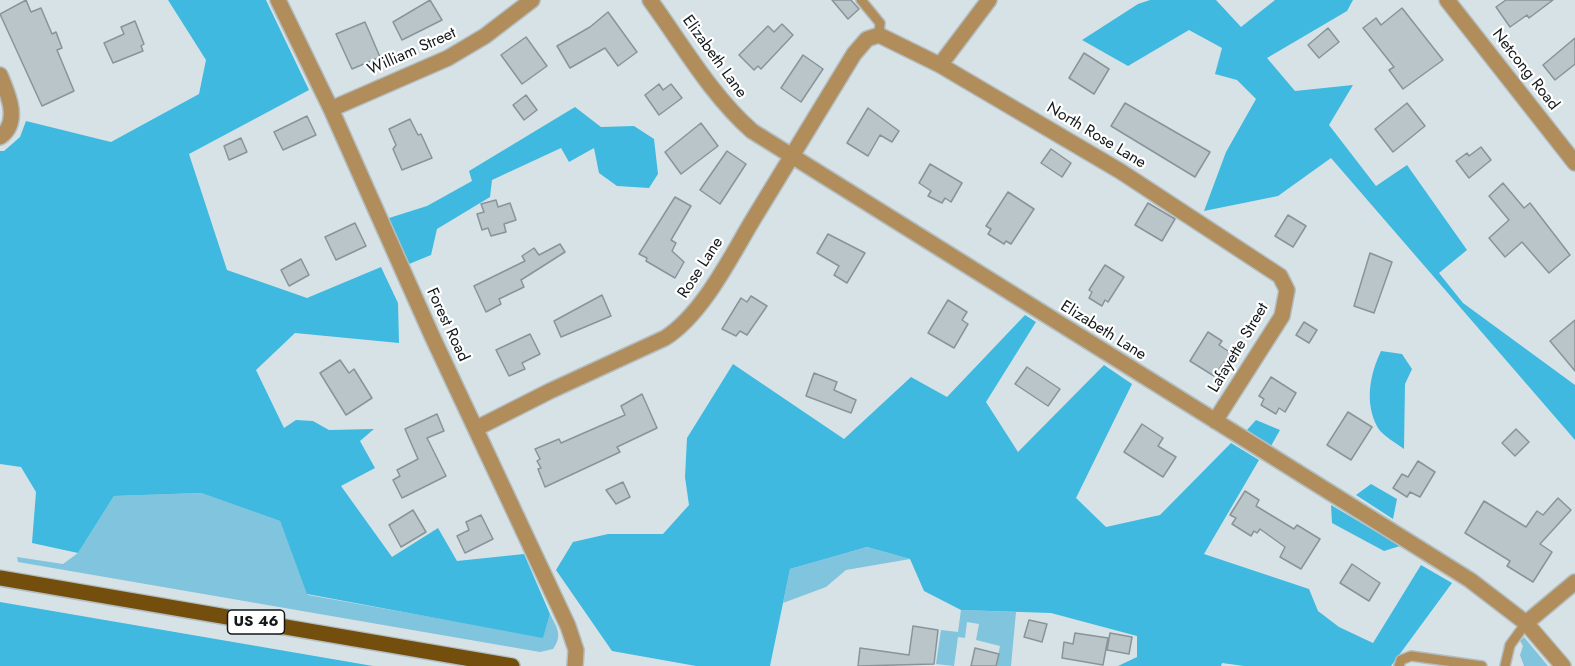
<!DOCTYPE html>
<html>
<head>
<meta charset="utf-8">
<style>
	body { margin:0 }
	canvas { display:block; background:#d6e2e6 }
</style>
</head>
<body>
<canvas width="1575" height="666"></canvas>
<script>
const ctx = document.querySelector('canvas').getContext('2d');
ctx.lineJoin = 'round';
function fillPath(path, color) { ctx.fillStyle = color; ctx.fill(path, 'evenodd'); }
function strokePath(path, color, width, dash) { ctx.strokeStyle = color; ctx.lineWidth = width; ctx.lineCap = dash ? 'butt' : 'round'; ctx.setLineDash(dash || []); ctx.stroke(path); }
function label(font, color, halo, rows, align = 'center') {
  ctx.font = font + ' Jost,sans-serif'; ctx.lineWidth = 4.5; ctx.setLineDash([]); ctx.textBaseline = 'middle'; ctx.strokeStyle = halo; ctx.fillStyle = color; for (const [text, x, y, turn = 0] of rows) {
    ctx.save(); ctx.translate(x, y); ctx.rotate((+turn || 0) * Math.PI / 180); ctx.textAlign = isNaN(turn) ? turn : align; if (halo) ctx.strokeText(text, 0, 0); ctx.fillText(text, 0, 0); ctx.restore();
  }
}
fillPath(new Path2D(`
	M201,493L280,521L308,595L543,637L550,614C557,628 563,635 553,649L540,652L18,562L17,557L63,564L78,553L114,496Z
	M867,547L910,559L846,570L826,587L783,603L790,569Z
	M961,610L1016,612L1011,666H996L1000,646L976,640L979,624L967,622L965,638L958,637L954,666L936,664L941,630L958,632Z
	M1524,637L1548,666H1524L1520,655L1523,646L1520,641Z`), '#80c4dd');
fillPath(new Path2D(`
	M168,0H266L309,90L189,154L227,270L307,298L381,267L398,303L399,343L295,333L256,370L284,428L296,420L313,421L329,430L374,429L360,441L375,468L341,486L392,557L438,528L457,561L524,554L550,614L543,638L307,594L280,521L201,493L114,496L78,553L32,543L36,492L21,467L0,464V151H4L20,137L26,121L111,142L199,94L206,60Z
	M1150,0H1216L1241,27L1275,0H1353L1347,11L1267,58L1295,91L1353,85L1329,125L1376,186L1407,165L1467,250L1439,273L1463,303L1575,385V440L1331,158L1278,196L1204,211L1226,152L1256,99L1237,80L1215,74L1222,48L1189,30L1128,66L1082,40L1138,4Z
	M575,107L601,127L634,126L654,139L658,174L649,188L617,186L599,173L594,148L569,162L561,148L492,180L490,197L437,229L431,255L409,264L389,218L427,206L472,181L469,171Z
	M1025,315L1036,322L986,402L1018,452L1104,365L1132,384L1076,498L1106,527L1160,515L1231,443L1259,460L1204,554L1309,589L1318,611L1339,627L1373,643L1421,565L1452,583L1391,666H1244L1222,663L1221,666H1118L1137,657V636L1051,613L961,610L924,591L910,559L867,547L790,569L770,666H696L612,651L556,570L573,542L608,534H663L689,505L685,477L687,438L733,364L844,439L911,377L947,397Z
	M1381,351L1402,354L1412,369L1405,384L1404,449C1396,443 1383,436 1378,428C1364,403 1370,374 1381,351Z
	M1256,420L1280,430L1271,446L1247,430Z
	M1371,484L1397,499L1393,519L1356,495Z
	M1331,505L1400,546L1384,551L1332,523Z
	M0,602L373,666H0Z`), '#3fb9e0');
const building = new Path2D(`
	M26,0L31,12L41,8L52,34L56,32L62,48L57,50L74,91L42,106L0,14Z
	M430,0L442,20L402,40L393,22Z
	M832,0H851L859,9L848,19Z
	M1506,0H1553L1529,18L1527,15L1510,27L1496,7Z
	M1402,8L1443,60L1403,89L1389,70L1394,67L1363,28L1376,18L1381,25Z
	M608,12L637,52L618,66L605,48L570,68L557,46L590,27Z
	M135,21L144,44L141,46L143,51L113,63L104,43L124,34L121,27Z
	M365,22L380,57L352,69L336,34Z
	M782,24L793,35L761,69L758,66L754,70L739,55L768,26L774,32Z
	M1328,28L1339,42L1319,58L1308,45Z
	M526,37L547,66L522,84L501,55Z
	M1575,38V64L1555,80L1543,65Z
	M1084,53L1109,69L1094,94L1069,78Z
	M803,55L823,69L801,102L781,88Z
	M659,84L663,90L671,84L682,98L659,115L645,95Z
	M526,95L537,110L524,120L513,105Z
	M1125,103L1210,152L1195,177L1111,126Z
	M1407,103L1425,126L1393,152L1375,129Z
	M868,108L899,131L892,142L880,135L868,156L847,143Z
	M307,116L316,135L283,150L274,132Z
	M410,119L418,135L421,134L432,158L402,170L393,149L396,145L389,129Z
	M701,123L718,146L681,174L665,152Z
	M241,138L247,152L229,160L224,146Z
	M1481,147L1491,160L1469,178L1456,161L1467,153L1469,156Z
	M1051,149L1071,163L1062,177L1041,163Z
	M727,151L746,164L720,204L700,190Z
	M930,164L962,183L951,202L945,198L942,203L928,196L931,191L919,183Z
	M1503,183L1524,208L1530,203L1570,255L1549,273L1522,242L1505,257L1489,238L1509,220L1489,196Z
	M1008,192L1034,209L1011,244L1006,241L1004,244L988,234L991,229L986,226Z
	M675,197L691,206L671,240L676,243L672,251L684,262L675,278L646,261L647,258L639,254Z
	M496,200L498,207L510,203L516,220L504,224L506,232L491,236L488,228L482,230L477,214L484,212L481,204Z
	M1148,203L1175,219L1162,241L1135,225Z
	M1288,215L1306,226L1293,247L1275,236Z
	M355,223L366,246L336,260L325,237Z
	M828,234L865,253L847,283L834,275L839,266L817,253Z
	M560,244L565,252L521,280L524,287L499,299L501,304L486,312L474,286L525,261L522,256L534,248L539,255Z
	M1370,253L1392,262L1374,313L1354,306Z
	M301,259L309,275L289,286L281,270Z
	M1105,265L1124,277L1108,302L1105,300L1102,306L1089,298L1092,292L1089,290Z
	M602,295L611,316L561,337L554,321Z
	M751,296L767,306L747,335L740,331L736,336L722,329L741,298L747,302Z
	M948,300L967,312L962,320L968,324L954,348L928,333Z
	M1575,320V371L1550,341Z
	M1304,322L1317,330L1309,343L1296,335Z
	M1208,332L1222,341L1219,345L1231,353L1214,376L1190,361Z
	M530,334L540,354L522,363L525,369L509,376L496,350Z
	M340,360L349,373L354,369L372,398L346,415L320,373Z
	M1027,367L1060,389L1048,406L1015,384Z
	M814,373L837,382L834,390L856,400L851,413L806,396Z
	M1271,377L1296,393L1285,412L1279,408L1276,414L1261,405L1264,399L1259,396Z
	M642,394L657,428L617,447L620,452L545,487L538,469L541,468L537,461L540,459L535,449L559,439L561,443L625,415L621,406Z
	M1348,412L1372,427L1351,460L1327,445Z
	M437,414L444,431L427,438L446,476L402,498L393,480L400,476L397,470L418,459L405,429Z
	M1142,424L1163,438L1158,446L1176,457L1163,477L1124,452Z
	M1516,429L1529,442L1515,456L1502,443Z
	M1418,461L1435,472L1420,497L1410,492L1407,497L1393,488L1402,474L1408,477Z
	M623,482L630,497L616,504L606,490Z
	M1245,491L1259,500L1256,506L1294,529L1297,525L1320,539L1301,569L1280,557L1285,547L1260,529L1257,533L1254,531L1251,536L1232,524L1236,518L1230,515Z
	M1558,498L1571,510L1540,544L1552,552L1533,582L1507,566L1510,561L1465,533L1484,501L1526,527L1537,511L1543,515Z
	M413,510L426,532L401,547L389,525Z
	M481,515L493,539L465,553L457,536L469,530L466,522Z
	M1352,564L1380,583L1369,601L1340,583Z
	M1029,620L1047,624L1042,642L1024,637Z
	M913,626L938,630L934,664L858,666L860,648L909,655Z
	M1075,633L1108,638L1103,665L1062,658L1064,642L1073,644Z
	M1110,633L1132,637L1129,654L1107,650Z
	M975,648L999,654L996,666H971Z`);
fillPath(building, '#bac5c9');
strokePath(building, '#899498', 1.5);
const service = new Path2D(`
	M861,0L880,23L879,35
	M1399,666L1401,660L1411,656L1482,666
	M1505,666L1510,645L1526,623`);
const minor = new Path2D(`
	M278,0L331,109L432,336L568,626L576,650L575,666
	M650,0C682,44 711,95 752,131L1470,580L1526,623L1563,666
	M940,65L989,0
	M0,75C8,94 21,122 0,137
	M331,109L448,58L485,36L532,0
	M477,428L550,391L665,338C703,314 731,256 754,218C787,163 821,109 854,54L867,39L879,35L940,65L1120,171L1280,276L1287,290L1282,316L1215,421
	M1526,623L1575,582`);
const tertiary = new Path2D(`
	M1447,0L1575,163`);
const primary = new Path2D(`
	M0,578L512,666`);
strokePath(service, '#b3bec1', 12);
strokePath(minor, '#b3bec1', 18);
strokePath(tertiary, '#b3bec1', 18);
strokePath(primary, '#b3bec1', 18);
strokePath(service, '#b18d5b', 9);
strokePath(minor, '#b18d5b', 15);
strokePath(tertiary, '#b18d5b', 15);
strokePath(primary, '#744e0c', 15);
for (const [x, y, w] of [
	[256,622,57]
]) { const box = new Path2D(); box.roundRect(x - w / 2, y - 12, w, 24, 4.5); ctx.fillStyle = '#fff'; ctx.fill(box); strokePath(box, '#14181a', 1.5); }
label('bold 15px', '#14181a', null, [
	["US 46",256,622]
]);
label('16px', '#14181a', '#fff', [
	["William Street",412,52,-24],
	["Elizabeth Lane",714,57,54],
	["Netcong Road",1525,70,52],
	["North Rose Lane",1096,136,31],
	["Rose Lane",701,268,-57],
	["Forest Road",447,325,65],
	["Elizabeth Lane",1103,331,32],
	["Lafayette Street",1239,348,-59]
]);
</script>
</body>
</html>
